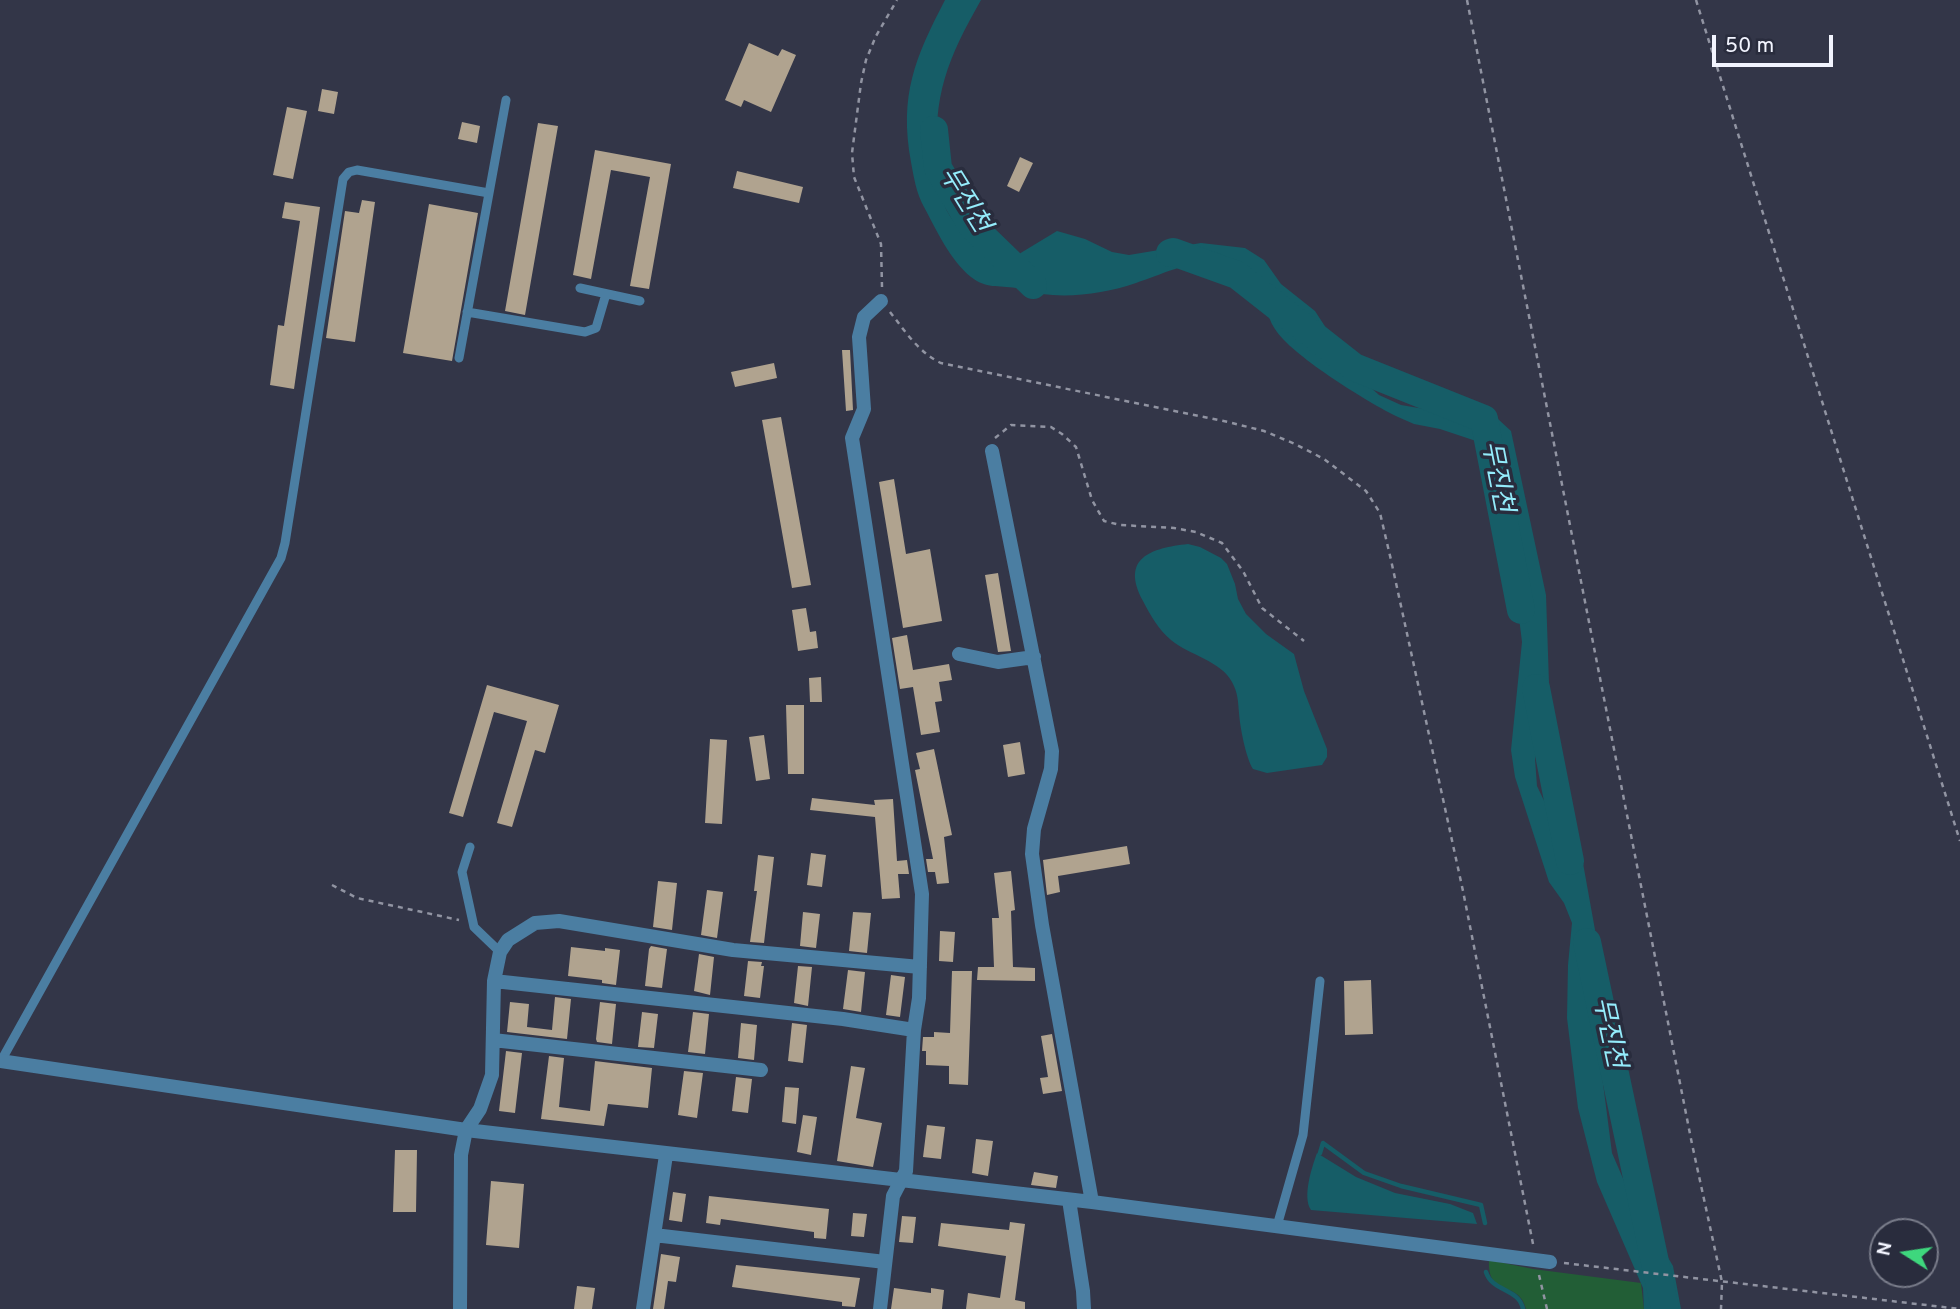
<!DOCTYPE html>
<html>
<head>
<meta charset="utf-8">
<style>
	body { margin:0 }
	#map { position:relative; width:1960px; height:1309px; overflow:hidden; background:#333648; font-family:Overpass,sans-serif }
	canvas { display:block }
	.north { position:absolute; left:1869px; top:1218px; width:70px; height:70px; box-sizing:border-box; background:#292c3d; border:2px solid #797c8a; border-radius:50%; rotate:282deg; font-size:19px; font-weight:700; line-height:28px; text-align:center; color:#f2f4fe }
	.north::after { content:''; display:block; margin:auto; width:24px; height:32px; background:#3ed77d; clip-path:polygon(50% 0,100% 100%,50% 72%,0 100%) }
	.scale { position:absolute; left:1712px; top:35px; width:121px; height:32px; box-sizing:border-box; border:4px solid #f2f4fe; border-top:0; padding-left:9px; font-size:21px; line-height:24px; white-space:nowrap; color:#f2f4fe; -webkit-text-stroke:5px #292c3d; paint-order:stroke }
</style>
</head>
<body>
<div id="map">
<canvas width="1960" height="1309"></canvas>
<div class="north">N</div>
<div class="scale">50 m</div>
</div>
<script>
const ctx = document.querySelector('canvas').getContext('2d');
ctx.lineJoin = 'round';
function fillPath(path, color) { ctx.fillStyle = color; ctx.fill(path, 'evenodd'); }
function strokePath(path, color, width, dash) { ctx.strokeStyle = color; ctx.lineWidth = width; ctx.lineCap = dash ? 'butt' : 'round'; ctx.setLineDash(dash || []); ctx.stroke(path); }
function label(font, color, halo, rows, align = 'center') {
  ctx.font = font + ' Overpass,"Noto Sans KR",sans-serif'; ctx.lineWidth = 7; ctx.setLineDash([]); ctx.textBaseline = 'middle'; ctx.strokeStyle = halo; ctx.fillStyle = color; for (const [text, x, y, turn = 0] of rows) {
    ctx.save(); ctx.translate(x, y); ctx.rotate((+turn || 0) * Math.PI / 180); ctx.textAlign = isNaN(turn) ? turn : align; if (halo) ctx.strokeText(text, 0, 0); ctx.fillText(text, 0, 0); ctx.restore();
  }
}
fillPath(new Path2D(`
	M1489,1260L1533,1269L1641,1283L1644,1309H1526C1519,1279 1487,1299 1489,1260Z`), '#225e36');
fillPath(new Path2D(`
	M945,0H981C948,58 932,96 938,164C939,182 940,201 950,216C961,232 984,246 999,258L1014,257L1057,231L1085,239L1112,252L1129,255L1201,243L1245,248L1264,260L1281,284L1315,311L1356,374L1379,395L1401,405L1442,412H1476L1498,419L1511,431L1546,595L1549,683L1535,759L1537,786L1549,811L1569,829L1581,852L1597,941L1594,987L1596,1029L1612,1153L1628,1190L1673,1266L1681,1309H1644L1643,1288L1597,1182L1578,1108L1567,1018L1568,965L1572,923L1564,903L1549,882L1515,777L1511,750L1522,642L1500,463L1493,452L1479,442L1440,429L1414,424L1398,417C1369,403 1296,358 1277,332C1261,311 1264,272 1233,264C1201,255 1166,273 1136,283C1107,293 1072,298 1042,294C1033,292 1025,289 1016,288C998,285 986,289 971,277C950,260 937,231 924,207C916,192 914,178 911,162C899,95 915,58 945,0Z
	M1188,544L1200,547L1221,558L1227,564L1235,584L1238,599L1246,614L1266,634L1294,654L1304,691L1327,749V757L1322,765L1267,773L1253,769C1246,758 1240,727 1239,713C1238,701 1238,693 1232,682C1221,661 1189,655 1171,640C1159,630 1150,615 1143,601C1120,558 1151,548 1188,544Z
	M1317,1153L1356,1177L1395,1193L1450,1204L1473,1213L1477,1224L1311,1210C1302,1197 1312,1167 1317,1153Z`), '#165d67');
strokePath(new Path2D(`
	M1320,1153L1323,1143L1364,1173L1401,1186L1481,1205L1485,1223
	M1486,1272C1492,1292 1519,1288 1523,1309`), '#165d67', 4.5);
strokePath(new Path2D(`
	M934,130L938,168L972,226L1033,285
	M1170,253L1173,252L1237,275L1354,367L1484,419L1521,610
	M1536,688L1570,861
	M1587,942L1665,1309`), '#165d67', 28);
fillPath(new Path2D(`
	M749,43L778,56L782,49L796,55L771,112L744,100L741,107L725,100Z
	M322,89L338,92L334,114L318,111Z
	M287,107L307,111L293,179L273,175Z
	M462,122L480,126L477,143L458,139Z
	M538,123L558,126L525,315L505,311Z
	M595,150L671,164L649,289L630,286L650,177L611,170L591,279L573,275Z
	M1020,157L1033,163L1019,192L1007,186Z
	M737,171L803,187L799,203L733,188Z
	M362,200L375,202L355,342L326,338L345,211L359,213Z
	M285,202L320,207L294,389L270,385L278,325L284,326L300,221L282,218Z
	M429,204L478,213L452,361L403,353Z
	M842,350H850L853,410L846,411Z
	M774,363L777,378L735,387L731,372Z
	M781,417L811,585L792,588L762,420Z
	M894,479L906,554L930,549L942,621L903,628L879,482Z
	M998,573L1011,651L998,652L985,575Z
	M806,608L810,632L816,631L818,648L798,651L792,610Z
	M907,635L913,670L949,664L952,680L939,682L942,701L935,702L940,732L921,735L913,687L900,689L892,638Z
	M821,677L822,702H810L809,678Z
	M487,685L559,705L545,753L535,750L512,827L497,823L527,721L494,712L463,817L449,813Z
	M786,705H804V774H788Z
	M764,735L770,779L756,781L749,737Z
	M710,739L727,740L722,824L705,823Z
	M1020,742L1025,774L1008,777L1003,745Z
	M934,749L952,835L944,837L949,883L937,884L935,872H928L926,859H933L915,770L920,769L916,753Z
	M812,798L875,805L874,800L893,799L897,861L907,860L909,874H898L900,898L882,899L875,817L810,810Z
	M1127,846L1130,864L1058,876L1060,892L1047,895L1043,860Z
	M811,853L826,855L822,887L807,885Z
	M758,855L774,857L764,943L750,942L757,891H754Z
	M1011,871L1015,910L1011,911L1013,967L1035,968V981L977,980L978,967H994L992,918H999L994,873Z
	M658,881L677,883L672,930L653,927Z
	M707,890L723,892L717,938L701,935Z
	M803,912L820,914L816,948L800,946Z
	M853,912L871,913L867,953L849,951Z
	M940,931L955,932L953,962L939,961Z
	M651,946L667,949L662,988L645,986L649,949Z
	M571,947L605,951V948L620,950L616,985L602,983V980L568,976Z
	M699,954L714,957L710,995L694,991Z
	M748,961L762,962L761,966H764L760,998L744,996Z
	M798,966L812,967L808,1006L794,1003Z
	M848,970L865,972L861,1012L843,1009Z
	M952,971H972L968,1085L949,1084V1066L926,1065V1051H922L923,1037H934V1032L950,1033Z
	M891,975L905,977L900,1017L886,1015Z
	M1371,980L1373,1034L1345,1035L1344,981Z
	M555,997L571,999L567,1039L507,1032L510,1002L529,1004L527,1027L552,1030Z
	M600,1002L616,1004L612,1044L597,1042L596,1039Z
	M642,1012L658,1014L654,1048L638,1047Z
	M693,1012L709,1014L705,1054L688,1052Z
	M741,1023L757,1025L754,1060L738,1058Z
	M792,1023L807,1025L803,1063L788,1061Z
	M1052,1034L1062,1091L1043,1094L1040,1078L1048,1077L1041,1036Z
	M506,1051L522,1053L515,1113L499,1111Z
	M549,1056L564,1058L559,1107L590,1111L595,1061L652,1068L648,1108L608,1104L604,1126L541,1119Z
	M851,1066L865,1068L856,1118L882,1123L873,1167L837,1161Z
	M684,1071L703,1073L697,1118L678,1115Z
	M736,1077L752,1079L748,1113L732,1111Z
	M785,1087L799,1088L796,1124L782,1122Z
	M803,1115L817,1117L811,1155L797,1152Z
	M927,1125L945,1127L941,1159L923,1157Z
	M976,1139L993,1141L988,1176L972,1173Z
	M395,1150H417L416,1212H393Z
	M1034,1172L1058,1176L1056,1188L1031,1185Z
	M491,1181L524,1184L519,1248L486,1245Z
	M673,1192L686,1194L682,1222L669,1220Z
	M709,1196L829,1209L826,1239L814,1238V1232L721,1219L720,1225L706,1223Z
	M853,1213L867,1214L864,1237L851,1236Z
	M902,1216L916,1217L913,1243L899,1242Z
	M1010,1222L1025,1224L1015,1300L1025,1302V1309H966L968,1293L1000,1298L1006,1256L938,1246L941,1223L1009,1230Z
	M661,1254L680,1257L676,1282L668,1281L664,1309H653Z
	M736,1265L860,1278L855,1307L842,1306V1302L732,1287Z
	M577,1286L595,1288L592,1309H574Z
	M894,1288L931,1293V1288L944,1290L942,1309H891Z`), '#b0a38f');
strokePath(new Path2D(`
	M1467,0L1598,668L1692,1144L1722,1282L1721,1309
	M1696,0L1960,841
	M882,287L881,244L854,177L852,153L861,83L866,60L876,36L897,0
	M890,312C905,331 919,353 941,363L1228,422L1264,431L1295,444L1324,459L1366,491L1380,513L1391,560L1463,891L1533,1244
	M995,438L1011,425L1051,427L1062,434L1076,447L1092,500L1104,521L1120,525L1174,528L1196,532L1222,543L1243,571L1262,608L1304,641
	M332,885L357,898L459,920
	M1564,1263L1960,1309
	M1539,1275L1547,1309`), '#9194a2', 2.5, [5, 5]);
strokePath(new Path2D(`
	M580,288L640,301
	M467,312L585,332L596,328L606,294
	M459,358L506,100
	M470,847L462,872L474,927L500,952
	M1,1061L281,558L285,543L343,179L349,172L357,170L489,193
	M1277,1226L1303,1135L1320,981`), '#4b7ea2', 9);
strokePath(new Path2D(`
	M992,451L1052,751L1051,769L1034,829L1032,854L1042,925L1092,1202
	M959,654L998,662L1034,657
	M494,981L843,1019L914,1030
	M493,1040L761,1070
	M0,1061L466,1130L1092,1202L1550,1262
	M1069,1200L1083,1291L1084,1309
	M654,1235L885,1262
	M460,1309L461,1155L466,1130L480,1109L492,1075L494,981L500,952L508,940L535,923L559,921L733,950L920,967
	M643,1309L666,1155
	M880,1309L893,1196L906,1171L914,1030L919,998L922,894L852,438L864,409L859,337L864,317L881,301`), '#4b7ea2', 14);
label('italic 26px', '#94ecfb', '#292c3d', [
	["무진천",963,201,58],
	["무진천",1495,477,79],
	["무진천",1607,1033,78]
]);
</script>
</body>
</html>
